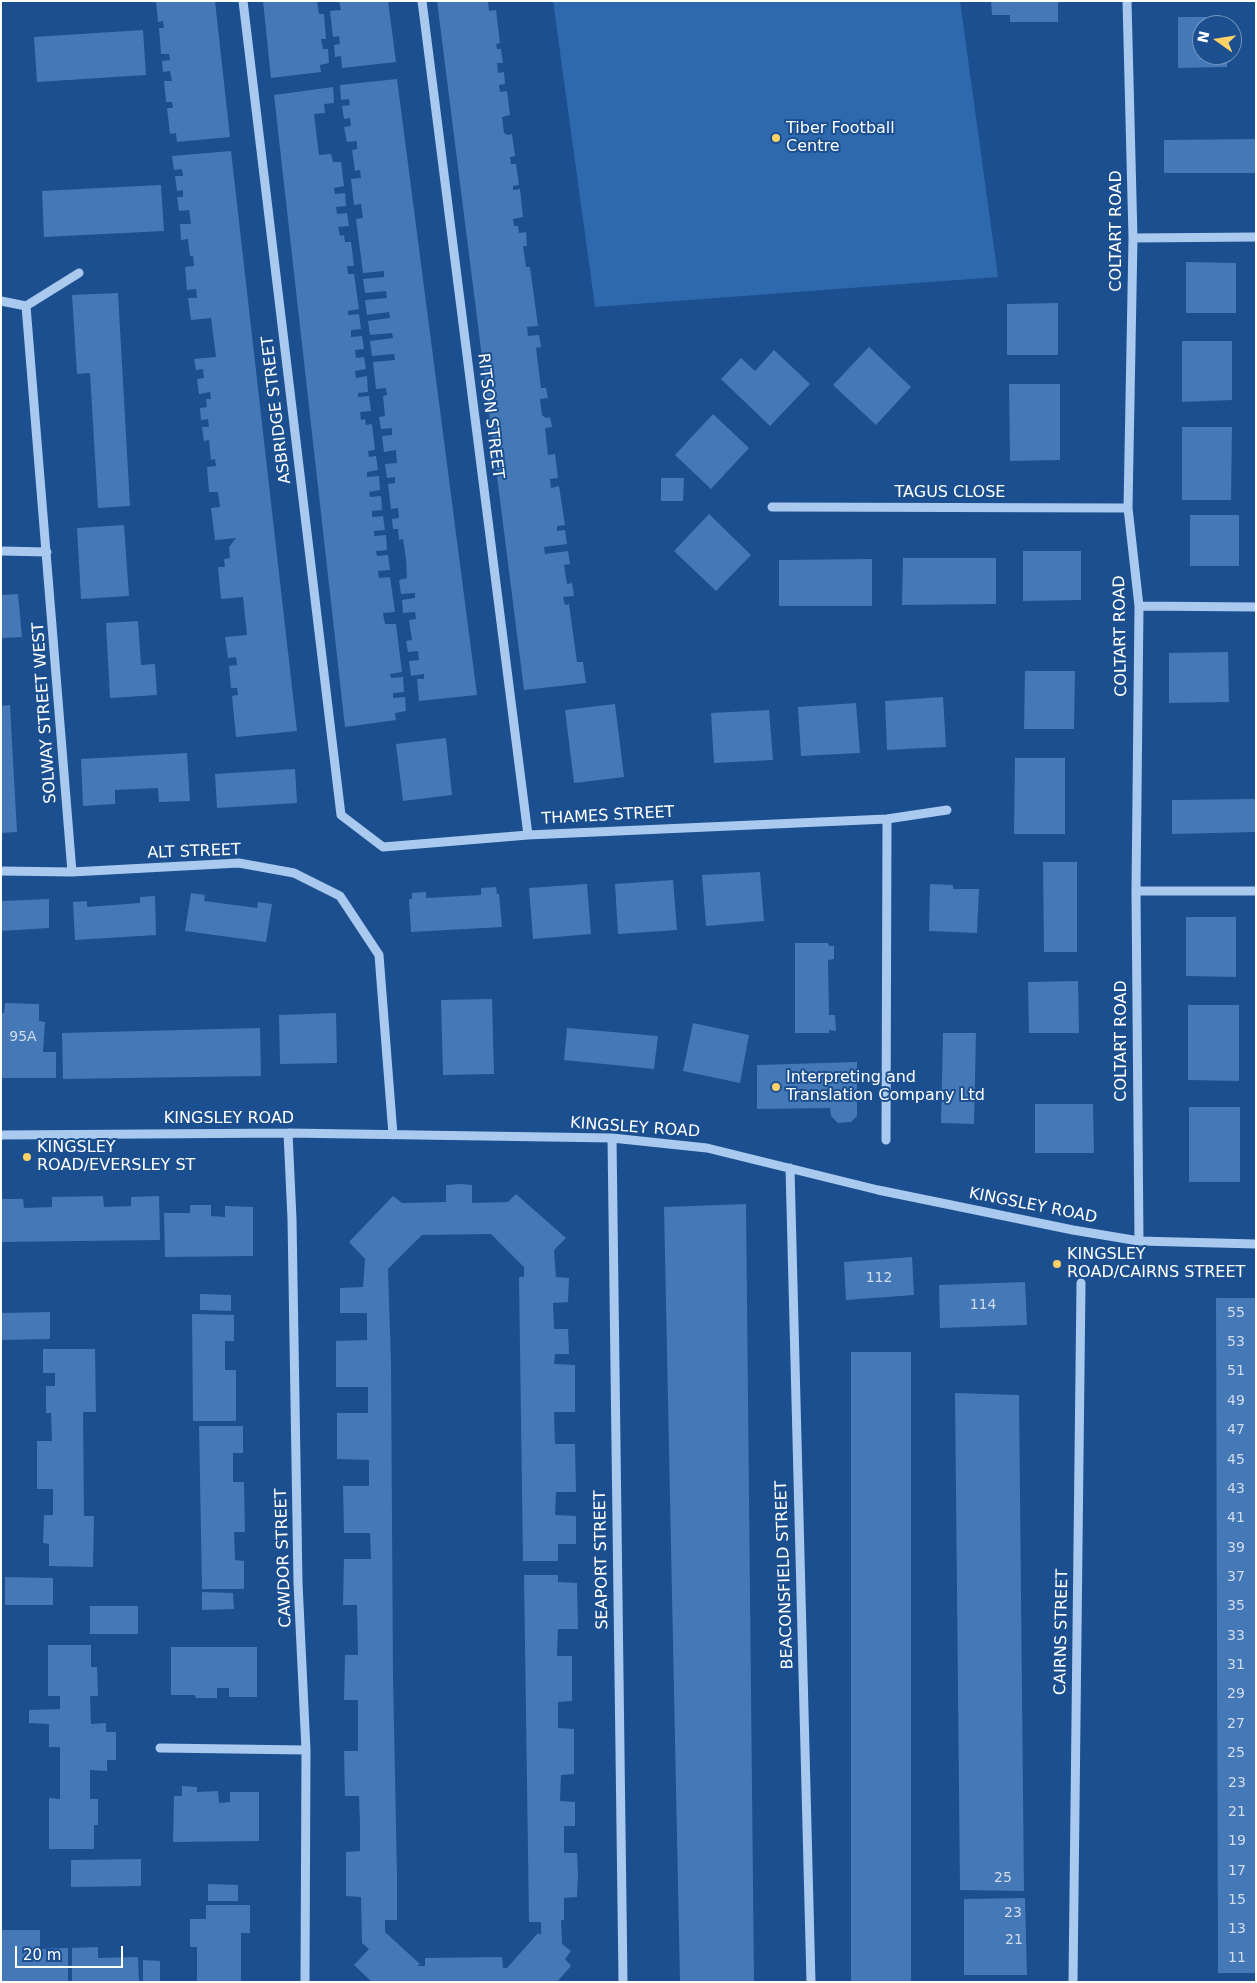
<!DOCTYPE html>
<html>
<head>
<meta charset="utf-8">
<style>
	body { margin:0 }
	#map { position:relative; width:1257px; height:1983px; overflow:hidden; background:#1b4f8f; font-family:"DejaVu Sans",sans-serif }
	canvas { display:block }
	.frame { position:absolute; inset:0; border:2px solid #fff; pointer-events:none }
	.north { position:absolute; left:1192px; top:15px; width:50px; height:50px; box-sizing:border-box; background:#1b4f8f; border:1px solid #7695bc; border-radius:50%; rotate:283deg; font-size:14px; font-weight:700; line-height:20px; text-align:center; color:#fff }
	.north::after { content:''; display:block; margin:auto; width:18px; height:22px; background:#ffd166; clip-path:polygon(50% 0,100% 100%,50% 72%,0 100%) }
	.scale { position:absolute; left:15px; top:1946px; width:108px; height:22px; box-sizing:border-box; border:2px solid #fff; border-top:0; padding-left:6px; font-size:15px; line-height:18px; white-space:nowrap; color:#fff; -webkit-text-stroke:4px #1b4f8f; paint-order:stroke }
</style>
</head>
<body>
<div id="map">
<canvas width="1257" height="1983"></canvas>
<div class="frame"></div>
<div class="north">N</div>
<div class="scale">20 m</div>
</div>
<script>
const ctx = document.querySelector('canvas').getContext('2d');
ctx.lineJoin = 'round';
function fillPath(path, color) { ctx.fillStyle = color; ctx.fill(path, 'evenodd'); }
function strokePath(path, color, width, dash) { ctx.strokeStyle = color; ctx.lineWidth = width; ctx.lineCap = dash ? 'butt' : 'round'; ctx.setLineDash(dash || []); ctx.stroke(path); }
function label(font, color, halo, rows, align = 'center') {
  ctx.font = font + ' "DejaVu Sans",sans-serif'; ctx.lineWidth = 4; ctx.setLineDash([]); ctx.textBaseline = 'middle'; ctx.strokeStyle = halo; ctx.fillStyle = color; for (const [text, x, y, turn = 0] of rows) {
    ctx.save(); ctx.translate(x, y); ctx.rotate((+turn || 0) * Math.PI / 180); ctx.textAlign = isNaN(turn) ? turn : align; if (halo) ctx.strokeText(text, 0, 0); ctx.fillText(text, 0, 0); ctx.restore();
  }
}
fillPath(new Path2D(`
	M553,1H960L998,277L595,307Z`), '#2e69ad');
fillPath(new Path2D(`
	M156,1H215L230,137L177,142L176,133L170,134L167,108H173L172,102H166L164,81H172L170,71L163,72L162,61L170,60L169,54H161L159,28H164L163,21L158,22Z
	M263,1H317L319,14H324L326,39H321L323,49H328L329,63L320,65L321,72L271,78Z
	M339,1H388L396,62L342,68L341,56L335,57L334,45L340,44L339,36L333,37L330,11L341,10Z
	M437,1H488L489,11L496,10L500,43L496,44L497,49H501L503,63H497L498,73L504,72L505,84L499,85L500,92L507,91L510,115L502,117L504,133L507,135L512,134L515,156L510,157L511,164H516L519,185L513,186V190L520,189L523,217L513,219L514,226H518L519,233L526,232L527,246H523L526,267H530L538,326L527,327L528,336L539,335L541,347L536,348L541,388H546L548,398L540,399L542,415L546,418L550,417L552,427L545,428L548,455L555,454L558,478L550,479L551,488L559,486L565,525L557,526V531L565,530L567,544L544,547L545,554L568,551L570,564L564,565L567,584L572,583L574,596L563,597L565,605L569,604L577,662H583L586,683L524,690Z
	M991,1H1058V22H1010V15H992Z
	M1178,17H1228L1227,25H1202V55H1227V67L1178,68Z
	M143,30L146,75L37,82L34,37Z
	M397,79L477,695L419,701L417,679H424V674L411,676L409,661L419,660L418,651L408,652L406,641L412,640L409,620L416,619L415,612L403,613L402,600L415,598V593L401,594L399,580L407,578L406,559L403,539L399,540L398,529H393L392,519L399,518L398,508L391,509L388,484L395,483V477L387,478L385,464L397,463L396,450L384,452L382,436L392,435V428L381,429L379,417L385,416L383,396L387,395L386,388L376,389L373,362L395,360L394,354L372,356L370,341L393,338L392,333L370,335L368,321L390,318L389,312L367,315L365,300L387,298L386,291L365,293L363,279L384,277V271L363,273L356,219L363,218L361,204L354,205L351,179L361,178L360,170L355,171L352,150L357,149V141L347,142L344,127L351,126L350,118L344,119L342,106L350,105L349,99L341,100L340,85Z
	M333,87L334,103L324,104L325,113L314,114L319,155L331,154L333,162H341L344,186L334,188L335,194L345,193L346,206L336,207L337,214L347,213L349,226L338,227L340,236L344,235L345,242H351L354,266H347L348,274H354L359,309L348,311V315L359,314L361,329L351,330V337L362,336L364,349L355,350L356,358L364,357L366,369L355,371L356,378L367,376L368,392L358,393V397L369,396L371,411L360,412L361,420L365,419L366,425L372,424L375,450L368,451L369,457L376,456L378,470L367,472V477L379,476L380,490L369,492L370,497L381,496L382,510L372,511V517L383,516L385,530L374,531V536L386,535L387,550L376,551L377,556L388,555L390,570L378,571L379,578L390,577L395,612L383,613L384,619L385,624H396L402,672L390,674L391,678L403,677L404,692L393,693V698L405,697L406,711L395,713L396,720L345,727L274,95Z
	M1255,139V173H1164V140Z
	M231,151L297,731L236,737L232,696L238,695L237,688H231L229,666L237,665L236,657L228,658L225,637L247,635L243,597L221,599L218,567H225L224,559L230,558L229,547L236,538L215,540L211,508L220,507L218,492H209L207,467L216,466L215,459L211,460L209,440L204,441L202,427H209L208,419L201,420L200,408L207,407L206,399H211L210,392L199,394L197,379L204,378L203,369L196,370L194,359L216,357L211,318L191,320L188,298H197L196,289L187,290L185,267L194,266L193,256H190L188,239L181,240L180,224H191L190,216L189,210L179,211L177,197H183V190L177,191L175,176H183L182,169L174,170L172,156Z
	M161,185L164,231L44,237L42,191Z
	M1186,262L1236,263V313H1186Z
	M118,293L130,506L98,508L90,373L77,374L72,295Z
	M1058,303V355H1007V304Z
	M1182,341H1232V400L1182,402Z
	M869,347L911,387L876,425L833,385Z
	M774,350L810,384L770,426L721,379L741,358L755,371Z
	M1009,384H1060V460L1010,461Z
	M713,414L749,448L711,489L675,455Z
	M1182,427H1232L1231,500H1182Z
	M661,478H684L683,501H661Z
	M709,514L751,555L716,591L674,551Z
	M1190,515H1239V566H1190Z
	M124,525L129,596L81,599L77,528Z
	M1023,551H1081V600L1023,601Z
	M903,558H996V604L902,605Z
	M872,559V606H779V560Z
	M18,594L22,637L1,638V595Z
	M138,621L141,665L155,664L157,695L110,698L106,623Z
	M1228,652L1229,702L1169,703V653Z
	M1025,671H1075L1074,729H1024Z
	M943,697L946,747L887,750L885,701Z
	M856,703L860,753L801,756L798,707Z
	M615,704L624,777L574,783L565,710Z
	M10,705L17,832L1,833V706Z
	M769,710L773,760L714,763L711,713Z
	M446,738L452,795L403,801L396,744Z
	M187,753L190,801L159,802L158,788L115,790V804L83,806L81,759Z
	M1015,758H1065V834H1014Z
	M295,769L297,803L217,808L215,774Z
	M1255,799V832L1172,834V800Z
	M1043,862H1077V952H1044Z
	M760,872L764,921L706,926L702,875Z
	M673,880L677,930L618,934L615,884Z
	M587,884L591,934L533,939L529,888Z
	M930,884L953,885V889H979L977,933L929,931Z
	M496,887L497,894H499L502,927L411,932L409,899H412V893L426,892V898L481,895V888Z
	M191,893L205,895L204,901L257,908L258,902L272,904L266,942L185,931Z
	M155,896L156,935L75,940L73,902L87,901V907L140,903V897Z
	M49,899V928L1,931V901Z
	M1186,917H1236V977L1186,976Z
	M795,943H828L829,946H834V959L828,960L829,1015H835L836,1031L829,1030V1033H795Z
	M1078,981L1079,1033H1029L1028,982Z
	M492,999L494,1074L443,1075L441,1000Z
	M5,1003L39,1004V1021L45,1022L43,1052H56V1078H1V1013H4Z
	M1188,1005H1239V1081L1188,1080Z
	M336,1013L337,1063L280,1064L279,1015Z
	M693,1023L749,1035L740,1083L683,1071Z
	M260,1028L261,1076L63,1079L62,1033Z
	M567,1028L658,1036L654,1069L564,1060Z
	M943,1033H976L974,1124L941,1123Z
	M857,1062V1116L851,1122L838,1123L831,1116L830,1108L757,1109V1065Z
	M1035,1104H1093L1094,1153H1035Z
	M1189,1107H1240V1182H1189Z
	M461,1184L472,1185V1203L508,1202L516,1194L566,1238L554,1250L556,1277L569,1278L568,1302L553,1303L554,1329H568L569,1354H555L554,1364L575,1365V1412H554L555,1444H575L576,1492H556L555,1515L576,1516V1544H558V1561H523L519,1277H524V1267L491,1234L422,1235L388,1269L391,1363L393,1677L397,1875V1920H385V1932L420,1964L417,1966H425V1958L502,1957L503,1968H507L538,1933L541,1935V1922H529L524,1575H558V1582L577,1583L578,1629H558L557,1656H572V1701L558,1702V1728L574,1729V1774L561,1775L560,1801L575,1802V1826H564V1853H577L578,1875L577,1897L564,1898V1920H561L562,1944L571,1951L565,1959L571,1966L557,1982H372L354,1965L369,1949L362,1943L361,1897L346,1896V1852L360,1851V1824L359,1796H345L344,1751H358V1700H344L345,1655H358L357,1605H343L344,1559H371L370,1533H344L343,1486H369V1460L337,1459V1413H368V1387H336V1341L367,1340V1313H340V1288L363,1287L365,1259L349,1242L393,1196L402,1203L446,1202V1185Z
	M103,1196L104,1207L131,1206V1197L159,1196L160,1240L1,1242V1199H23L24,1208L52,1207V1197Z
	M746,1204L754,1982H680L664,1207Z
	M190,1205H211V1216L225,1217V1206L253,1207V1256L165,1257L164,1213H190Z
	M912,1257L914,1295L846,1300L844,1262Z
	M1025,1282L1027,1325L940,1328L939,1285Z
	M200,1294L231,1295V1311L200,1310Z
	M1216,1298H1256V1973H1218Z
	M50,1312V1339L1,1340V1313Z
	M192,1314L234,1315V1341H225V1370H236V1421H193Z
	M43,1349H95L96,1412H83L84,1516H94L93,1567L49,1566V1544L43,1543L44,1515H53V1489H37V1441H52L51,1413H46V1386H55V1373H43Z
	M851,1352H911V1982H851Z
	M955,1393L1019,1395L1024,1891L960,1890Z
	M199,1426H243V1453H233V1482H244L245,1532H234L235,1560L244,1561V1589H202Z
	M5,1577L53,1578V1605H5Z
	M202,1592L233,1593L234,1609L202,1610Z
	M90,1606H138V1634H90Z
	M48,1645H91V1667H97L98,1696H90L91,1724L106,1723V1732H116V1760H107V1771L90,1770V1799H98V1825H94V1849H49V1798L60,1799V1747H49V1724L29,1723V1710L60,1709V1696H48Z
	M171,1647H257V1697H229V1688H217V1698H196L195,1695H171Z
	M182,1786L197,1787V1792L218,1791L219,1803L230,1802V1792H259V1841L173,1842L174,1796H182Z
	M141,1859V1886L71,1887V1860Z
	M208,1884L238,1885V1901H208Z
	M1025,1898L1027,1975H964V1899Z
	M206,1905H250V1933H241V1982H197V1947H190V1919H206Z
	M1,1930H40V1949L68,1948V1982H2Z
	M98,1947V1958L138,1957L139,1982H72V1948Z
	M143,1960L160,1961V1982H143Z`), '#4478b7');
strokePath(new Path2D(`
	M243,1L341,815L383,847L528,835L887,819L947,810
	M422,1L528,835
	M1127,1L1133,238L1128,508L1139,606L1136,891L1139,1241
	M1133,238L1256,237
	M1,301L26,306L72,872
	M26,306L79,273
	M772,507L1128,508
	M1,551L47,552
	M1139,606L1256,607
	M1,871L72,872L239,863L294,873L340,896L379,955L393,1135
	M1136,891H1256
	M288,1133L292,1219L298,1583L306,1750L305,1982
	M1,1135L288,1133L612,1138L707,1148L878,1190L1073,1230L1139,1241L1256,1244
	M612,1138L623,1982
	M886,1140L887,819
	M790,1168L811,1982
	M160,1748L306,1750
	M1073,1982L1081,1283`), '#a9c9ee', 9);
for (const [x, y, r, color] of [
	[776,138,5,"#ffd166"],
	[776,1087,5,"#ffd166"],
	[27,1157,5,"#ffd166"],
	[1057,1264,5,"#ffd166"]
]) { const dot = new Path2D(); dot.arc(x, y, r, 0, 2 * Math.PI); ctx.fillStyle = color; ctx.fill(dot); strokePath(dot, '#1b4f8f', 2); }
label('14px', '#d0dded', null, [
	["95A",23,1037],
	["112",879,1278],
	["114",983,1305],
	["55",1236,1313],
	["53",1236,1342],
	["51",1236,1371],
	["49",1236,1401],
	["47",1236,1430],
	["45",1236,1460],
	["43",1236,1489],
	["41",1236,1518],
	["39",1236,1548],
	["37",1236,1577],
	["35",1236,1606],
	["33",1236,1636],
	["31",1236,1665],
	["29",1236,1694],
	["27",1236,1724],
	["25",1236,1753],
	["23",1237,1783],
	["21",1237,1812],
	["19",1237,1841],
	["17",1237,1871],
	["25",1003,1878],
	["15",1237,1900],
	["23",1013,1913],
	["13",1237,1929],
	["21",1014,1940],
	["11",1237,1958]
]);
label('16px', '#fff', '#1b4f8f', [
	["Tiber Football",786,129],
	["Centre",786,147],
	["Interpreting and",786,1078],
	["Translation Company Ltd",786,1096],
	["KINGSLEY",37,1148],
	["ROAD/EVERSLEY ST",37,1166],
	["KINGSLEY",1067,1255],
	["ROAD/CAIRNS STREET",1067,1273]
], 'left');
label('16px', '#fff', '#1b4f8f', [
	["COLTART ROAD",1117,231,-90],
	["ASBRIDGE STREET",277,410,-97],
	["RITSON STREET",490,416,83],
	["TAGUS CLOSE",950,493],
	["COLTART ROAD",1121,636,-91],
	["SOLWAY STREET WEST",45,713,-94],
	["THAMES STREET",608,816,-3],
	["ALT STREET",194,852,-2],
	["COLTART ROAD",1122,1041,-90],
	["KINGSLEY ROAD",229,1119],
	["KINGSLEY ROAD",635,1128,4],
	["KINGSLEY ROAD",1033,1206,11],
	["CAWDOR STREET",284,1558,-92],
	["SEAPORT STREET",602,1560,-91],
	["BEACONSFIELD STREET",785,1575,-92],
	["CAIRNS STREET",1062,1632,-89]
]);
</script>
</body>
</html>
